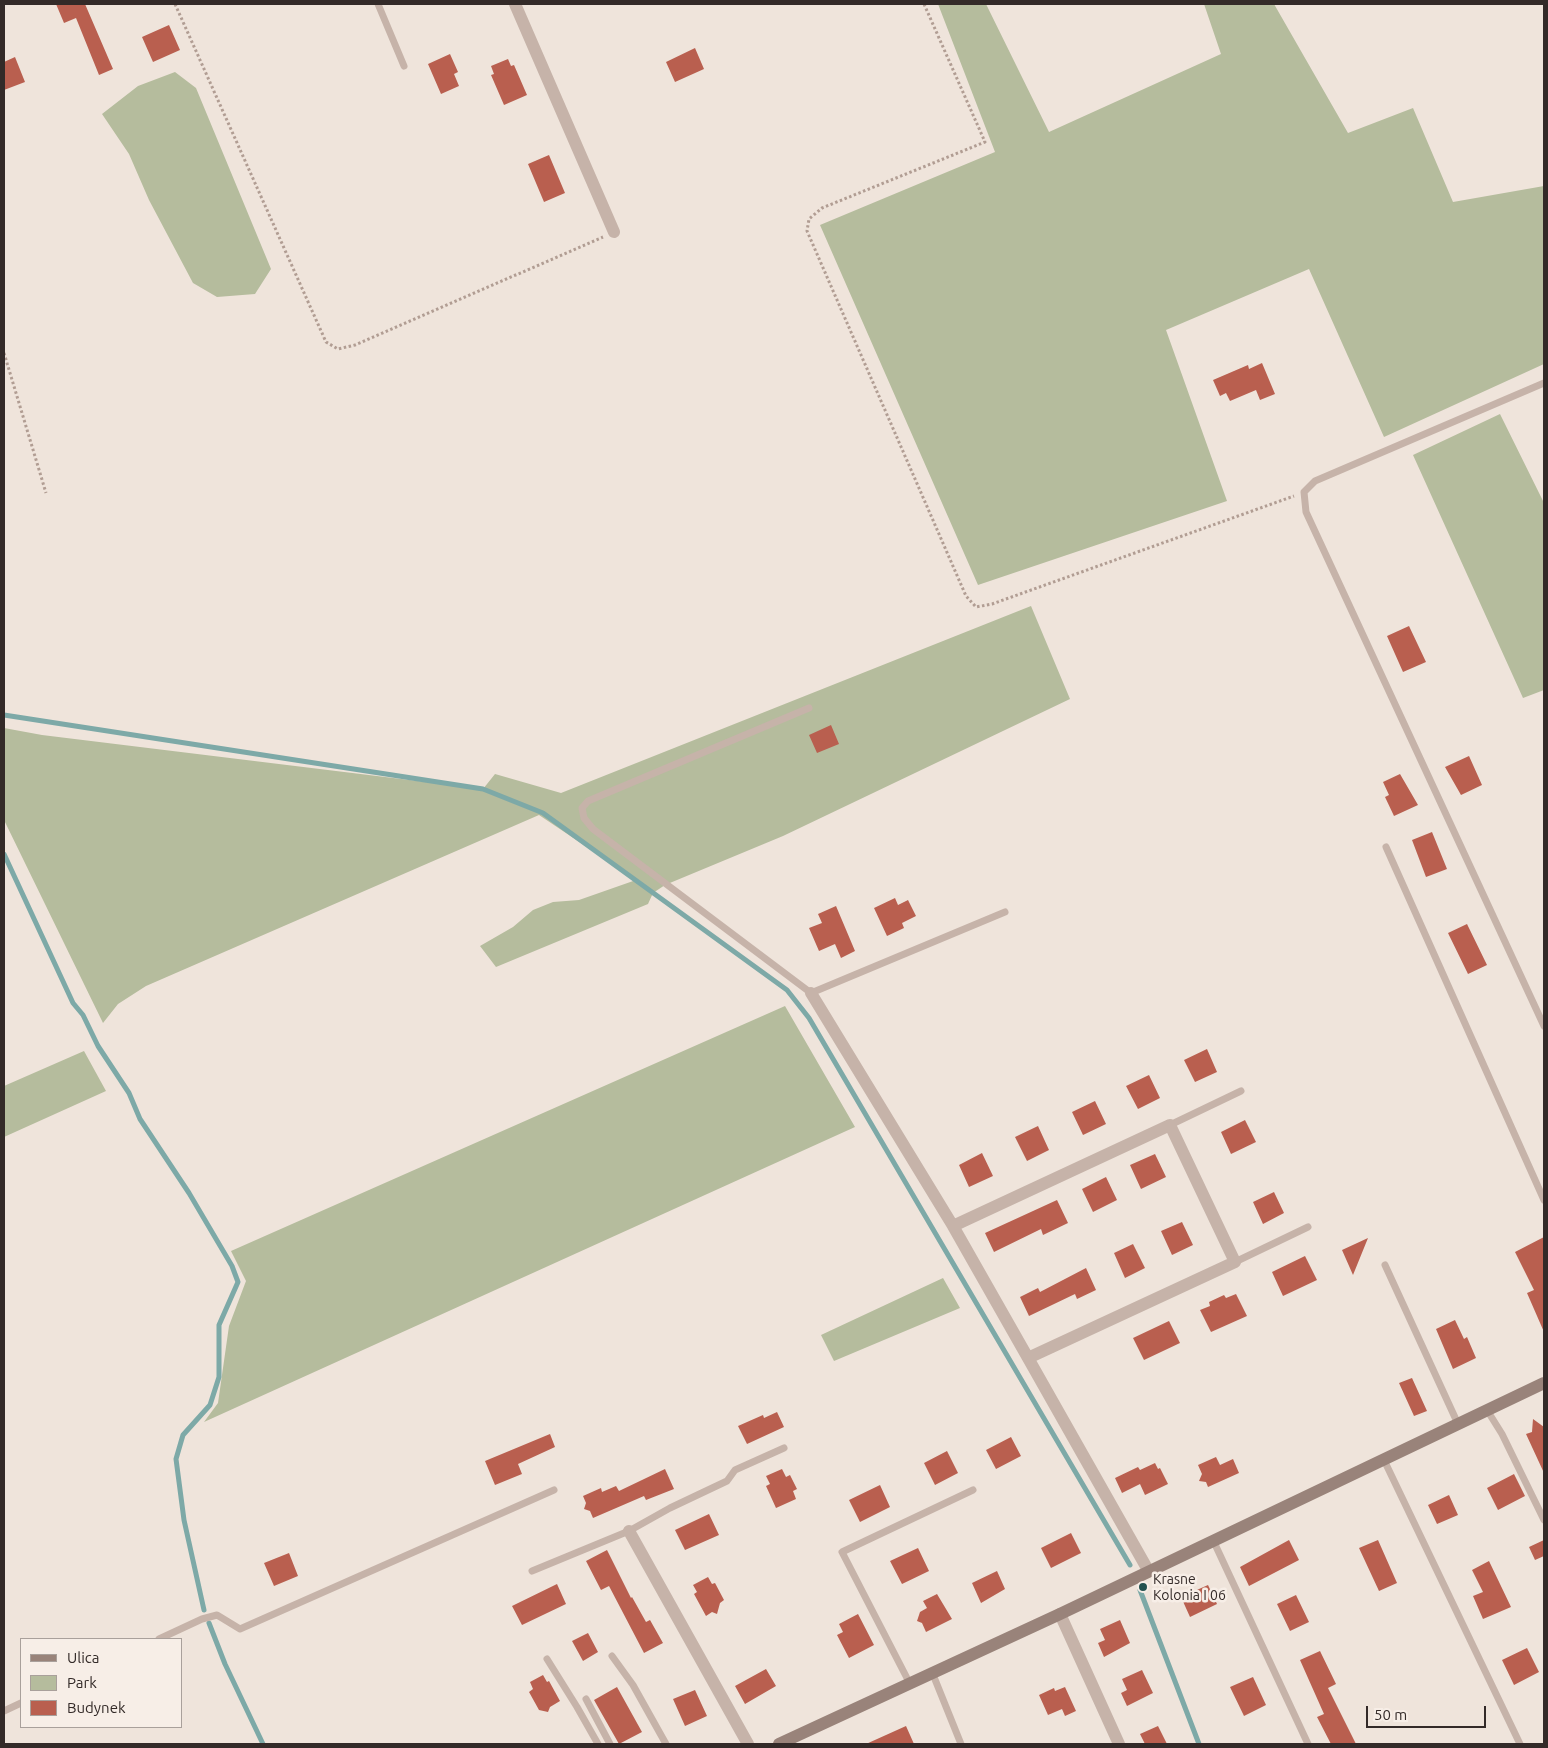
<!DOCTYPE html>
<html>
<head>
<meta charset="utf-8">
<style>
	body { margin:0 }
	#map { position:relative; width:1548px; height:1748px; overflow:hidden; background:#efe4db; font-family:Ubuntu,sans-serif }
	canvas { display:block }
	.frame { position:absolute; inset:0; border:5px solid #332a28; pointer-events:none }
	.legend { position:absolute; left:20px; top:1638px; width:162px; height:90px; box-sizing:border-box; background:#f7eee7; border:1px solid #a9a09b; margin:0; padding:6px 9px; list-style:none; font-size:15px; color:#332a28 }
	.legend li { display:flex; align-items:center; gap:10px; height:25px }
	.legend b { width:25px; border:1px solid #a9a09b }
	.scale { position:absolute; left:1366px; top:1706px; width:120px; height:22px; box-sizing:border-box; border:2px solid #332a28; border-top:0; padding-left:6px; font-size:15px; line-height:18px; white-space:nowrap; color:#332a28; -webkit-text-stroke:4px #f7eee7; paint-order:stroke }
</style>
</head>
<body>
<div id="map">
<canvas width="1548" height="1748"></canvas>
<div class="frame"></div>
<ul class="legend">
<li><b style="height:6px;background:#99837a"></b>Ulica</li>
<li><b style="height:14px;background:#b5bc9d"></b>Park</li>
<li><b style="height:14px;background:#b95f4f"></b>Budynek</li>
</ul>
<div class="scale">50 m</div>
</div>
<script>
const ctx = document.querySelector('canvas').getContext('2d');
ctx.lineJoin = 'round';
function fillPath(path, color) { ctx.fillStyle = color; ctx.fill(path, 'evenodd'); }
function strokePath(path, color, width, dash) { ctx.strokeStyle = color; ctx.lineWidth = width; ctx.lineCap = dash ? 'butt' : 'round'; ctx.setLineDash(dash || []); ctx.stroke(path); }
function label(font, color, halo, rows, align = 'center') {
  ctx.font = font + ' Ubuntu,sans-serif'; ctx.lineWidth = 5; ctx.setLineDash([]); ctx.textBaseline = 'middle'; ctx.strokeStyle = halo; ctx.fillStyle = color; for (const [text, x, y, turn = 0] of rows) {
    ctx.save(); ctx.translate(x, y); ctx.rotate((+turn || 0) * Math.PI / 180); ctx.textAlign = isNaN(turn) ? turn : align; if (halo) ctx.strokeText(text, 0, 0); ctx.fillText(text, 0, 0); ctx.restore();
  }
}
fillPath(new Path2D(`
	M938,4H986L1049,132L1221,54L1204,4H1274L1348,133L1413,108L1453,202L1544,186V364L1384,437L1309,269L1166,330L1227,501L978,585L820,225L995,152Z
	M175,72L196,88L271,269L255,294L217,297L193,283L149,200L129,154L102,114L138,86Z
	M1500,414L1544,503V690L1523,698L1413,455Z
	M1031,606L1070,699L783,836L665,885L653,893L648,904L496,967L480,946L513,927L533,910L553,902L579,900L636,880L539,815L146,986L118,1004L103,1023L4,820V728L42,735L483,789L495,774L561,793Z
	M785,1006L855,1127L204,1422L218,1403L229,1326L246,1281L231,1251Z
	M84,1051L106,1091L4,1137V1086Z
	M943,1278L960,1308L834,1361L821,1335Z`), '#b5bc9d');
strokePath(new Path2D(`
	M4,715L483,789L543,813L787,990L809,1018L1130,1565
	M4,854L73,1003L83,1015L98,1046L129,1093L140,1119L189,1193L232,1266L238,1282L219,1325V1377L210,1405L183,1435L176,1459L184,1520L204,1610
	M1140,1590L1199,1744
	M209,1623L225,1664L263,1744`), '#7da9a7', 5);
fillPath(new Path2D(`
	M56,4H85L113,69L99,75L76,18L64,23Z
	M169,25L180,50L153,62L142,37Z
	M695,48L704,69L675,82L666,62Z
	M450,54L458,72L454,74L459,86L441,94L428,64Z
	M15,57L25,82L4,90V62Z
	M508,59L511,66L514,65L527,95L504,105L491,75L494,74L491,66Z
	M549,155L565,193L544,202L528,164Z
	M1262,363L1275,394L1260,400L1256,390L1230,401L1226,393L1220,396L1213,380L1248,365L1249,369Z
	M1409,626L1426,662L1403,672L1387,636Z
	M831,725L839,744L817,753L809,735Z
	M1469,756L1482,785L1461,795L1445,767Z
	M1400,774L1418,805L1394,816L1385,797L1389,795L1383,782Z
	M1432,832L1447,869L1426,877L1412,840Z
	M895,898L898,905L908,900L916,916L902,923L904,928L887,936L874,908Z
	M836,906L855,951L841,958L835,944L819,951L809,928L822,923L818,914Z
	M1467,924L1487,965L1468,974L1448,933Z
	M1207,1049L1217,1072L1195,1082L1184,1060Z
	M1149,1075L1160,1098L1138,1109L1126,1086Z
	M1095,1101L1106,1124L1083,1135L1072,1112Z
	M1245,1120L1256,1142L1231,1154L1221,1132Z
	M1038,1126L1049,1150L1027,1161L1015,1137Z
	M982,1153L993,1176L969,1187L959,1165Z
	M1155,1154L1166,1177L1141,1189L1130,1165Z
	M1106,1177L1117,1200L1093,1212L1082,1189Z
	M1274,1192L1284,1213L1263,1224L1253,1202Z
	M1057,1200L1068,1223L1043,1235L1041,1229L994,1252L985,1233Z
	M1182,1222L1193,1245L1172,1255L1161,1231Z
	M1544,1237V1332L1527,1293L1534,1290L1515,1252Z
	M1368,1238L1353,1275L1342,1250Z
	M1133,1244L1145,1268L1125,1278L1114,1253Z
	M1305,1256L1317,1280L1283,1296L1272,1272Z
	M1086,1268L1096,1290L1077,1299L1075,1294L1029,1316L1020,1297L1038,1288L1040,1292Z
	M1236,1294L1247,1316L1211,1332L1200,1310L1210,1306L1209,1302L1224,1295L1226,1298Z
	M1455,1320L1464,1339L1467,1337L1476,1358L1453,1369L1436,1329Z
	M1169,1321L1180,1343L1144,1360L1133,1338Z
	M1412,1378L1427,1411L1414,1416L1399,1383Z
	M777,1412L784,1427L747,1444L738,1426L763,1415L764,1418Z
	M1533,1419L1544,1427V1473L1526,1434L1532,1432Z
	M550,1434L555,1447L518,1464L522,1474L495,1485L485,1461Z
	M1011,1437L1021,1456L996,1469L986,1450Z
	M947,1451L958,1473L935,1485L924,1463Z
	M1216,1457L1220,1465L1233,1459L1239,1473L1208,1487L1206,1482L1199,1481L1202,1474L1198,1465Z
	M1155,1463L1158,1469L1160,1468L1168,1484L1145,1495L1140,1484L1122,1493L1115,1478L1138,1467L1140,1470Z
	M665,1469L674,1489L646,1500L644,1496L593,1518L590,1511L584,1509L586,1503L583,1496L601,1488L602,1492L616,1486L619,1491Z
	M782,1469L786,1477L790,1475L797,1489L793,1491L796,1499L776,1508L766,1486L770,1484L766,1476Z
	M1514,1474L1525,1496L1498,1510L1487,1488Z
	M880,1485L890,1507L860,1522L849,1500Z
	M1449,1495L1458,1515L1437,1524L1428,1505Z
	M709,1514L719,1535L685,1550L675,1530Z
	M1071,1533L1081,1553L1051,1568L1041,1548Z
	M1289,1540L1299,1560L1249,1586L1240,1567Z
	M1378,1540L1397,1583L1379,1591L1359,1548Z
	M1544,1540V1556L1535,1560L1529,1547Z
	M918,1548L929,1571L902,1584L890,1561Z
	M607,1550L631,1598L632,1597L646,1622L650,1620L663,1643L644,1653L609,1586L601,1590L586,1561Z
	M289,1553L298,1576L274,1586L264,1563Z
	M1489,1561L1511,1607L1483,1619L1473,1596L1483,1592L1472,1570Z
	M997,1571L1005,1589L981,1603L972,1583Z
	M708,1577L712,1584L715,1583L724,1600L720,1603L717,1614L712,1612L706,1616L694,1594L697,1592L693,1585Z
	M557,1584L566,1604L522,1625L512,1606Z
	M1208,1585L1217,1604L1190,1617L1181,1597Z
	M937,1594L952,1619L926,1632L922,1623L917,1621L920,1612L927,1608L923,1601Z
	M1296,1595L1309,1622L1290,1631L1277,1604Z
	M858,1614L874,1645L849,1658L837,1635L843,1632L839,1624Z
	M1120,1620L1130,1643L1104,1657L1098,1643L1105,1640L1100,1629Z
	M588,1633L598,1652L583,1661L572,1641Z
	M1527,1648L1539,1672L1514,1685L1502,1660Z
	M1320,1651L1336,1684L1328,1688L1356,1744H1331L1317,1717L1324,1714L1300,1660Z
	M766,1669L776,1686L745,1704L735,1686Z
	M1142,1670L1153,1693L1127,1706L1121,1693L1127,1690L1122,1679Z
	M543,1675L547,1682L549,1681L560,1701L550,1707L548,1712L539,1710L529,1692L533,1689L530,1682Z
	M1253,1677L1266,1705L1244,1716L1230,1687Z
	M617,1687L642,1732L619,1744L594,1700Z
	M1065,1687L1076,1711L1065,1716L1062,1709L1048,1715L1039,1695L1054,1688L1055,1691Z
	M695,1690L707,1716L685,1726L673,1699Z
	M906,1726L914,1744H866Z
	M1158,1726L1167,1744H1145L1140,1734Z`), '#b95f4f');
strokePath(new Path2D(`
	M175,4L326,342L338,349L355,345L603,237
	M924,4L985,142L822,208L809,219L807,231L966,596L976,607L992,604L1294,496
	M4,353L46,493`), '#b19d93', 3, [2.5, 2.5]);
strokePath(new Path2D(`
	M378,4L404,66
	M1544,383L1315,481L1304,492L1306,512L1544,1026
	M809,708L588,801L582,808L584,818L593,829L811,993L1005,912
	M1386,847L1544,1200
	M1170,1125L1241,1091
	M1235,1262L1308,1227
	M1385,1265L1458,1424
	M1487,1410L1502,1434L1544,1520
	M1384,1460L1520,1744
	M1213,1540L1308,1744
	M532,1571L629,1531L670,1508L727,1481L735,1470L784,1448
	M159,1639L202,1619L217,1615L240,1629L554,1490
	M612,1656L633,1685L666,1744
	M547,1659L577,1707L598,1744
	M932,1672L961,1744
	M909,1682L842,1552L973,1490
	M586,1699L610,1744
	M4,1711L21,1703`), '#c6b3a9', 7);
strokePath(new Path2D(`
	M515,4L614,232
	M811,993L953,1226
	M1028,1358L953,1226L1170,1125L1235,1262L1028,1358L1148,1570
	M629,1531L748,1744
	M1060,1614L1119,1744`), '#c6b3a9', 12);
strokePath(new Path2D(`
	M779,1744L1060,1614L1544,1383`), '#99837a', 12);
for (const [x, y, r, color] of [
	[1143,1587,5,"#22514f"]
]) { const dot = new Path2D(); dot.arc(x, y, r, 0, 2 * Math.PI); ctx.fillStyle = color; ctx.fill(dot); strokePath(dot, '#f7eee7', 2); }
label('14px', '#332a28', '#f7eee7', [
	["Krasne",1153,1579],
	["Kolonia I 06",1153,1595]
], 'left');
</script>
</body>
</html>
